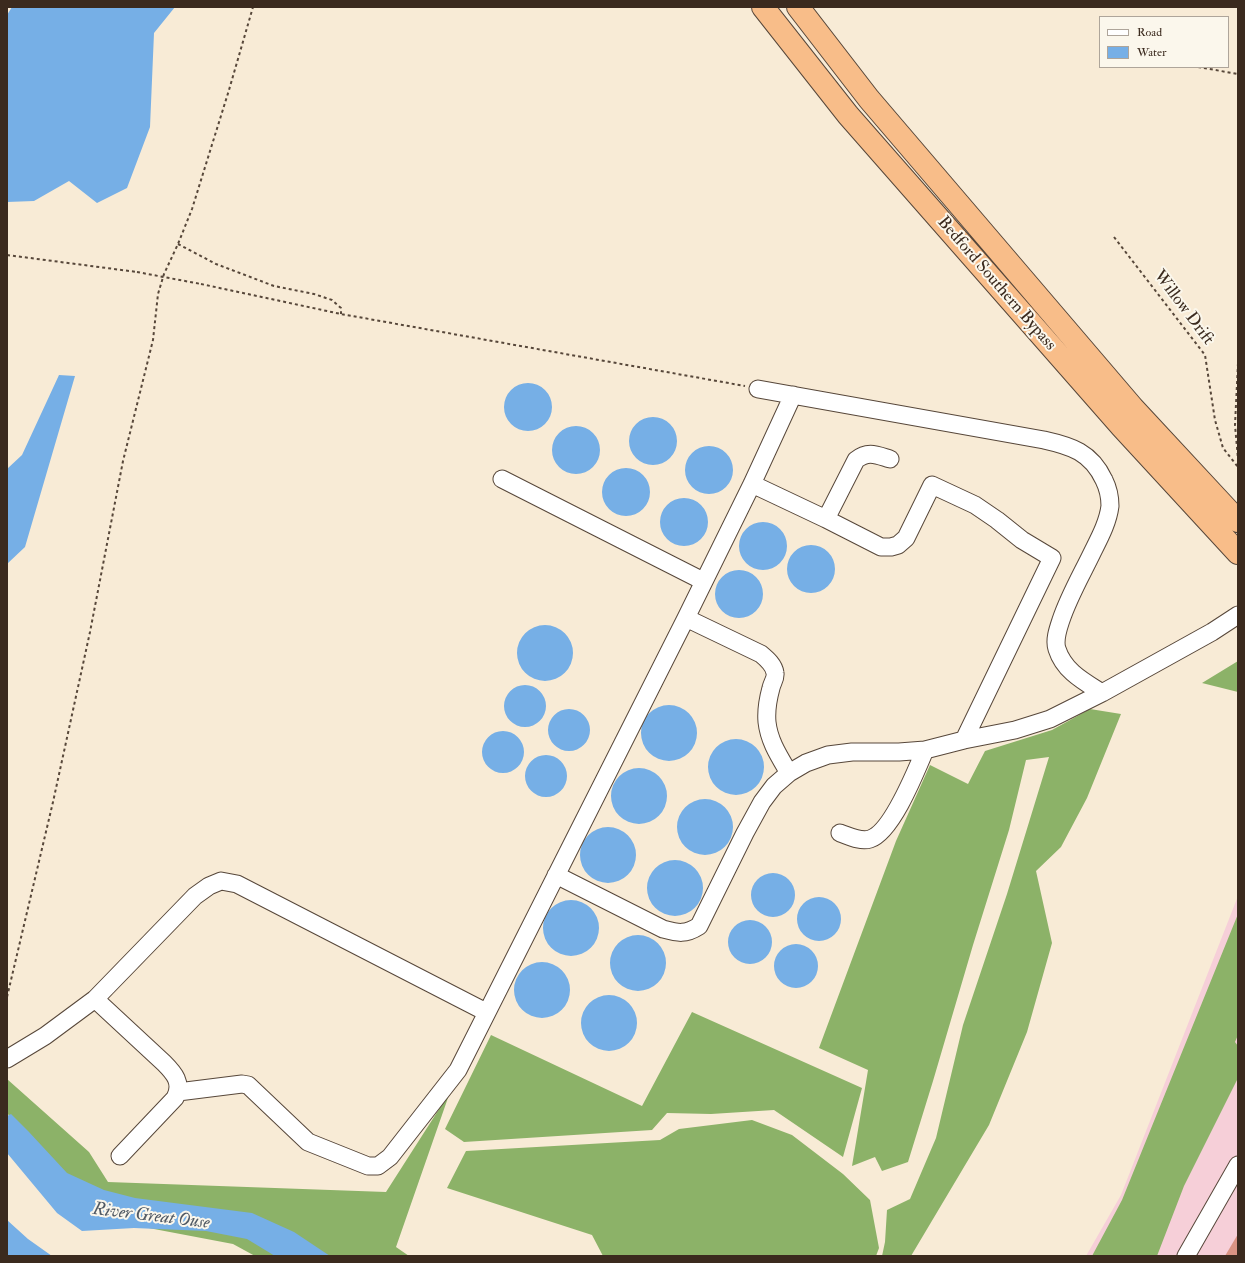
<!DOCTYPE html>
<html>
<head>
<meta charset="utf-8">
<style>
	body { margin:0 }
	#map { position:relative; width:1245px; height:1263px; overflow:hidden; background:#f8ebd6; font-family:"IM FELL Double Pica",serif }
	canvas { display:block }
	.frame { position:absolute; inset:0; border:8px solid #3b2a1e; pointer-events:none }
	.legend { position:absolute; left:1099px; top:16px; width:130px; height:52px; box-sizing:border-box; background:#fbf7ec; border:1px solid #aea59a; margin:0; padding:5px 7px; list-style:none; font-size:12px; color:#3b2a1e }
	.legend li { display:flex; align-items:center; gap:8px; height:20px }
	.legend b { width:20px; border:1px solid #aea59a }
</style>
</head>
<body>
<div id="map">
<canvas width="1245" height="1263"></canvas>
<div class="frame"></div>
<ul class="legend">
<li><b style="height:5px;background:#fff"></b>Road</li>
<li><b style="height:11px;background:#76afe6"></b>Water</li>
</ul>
</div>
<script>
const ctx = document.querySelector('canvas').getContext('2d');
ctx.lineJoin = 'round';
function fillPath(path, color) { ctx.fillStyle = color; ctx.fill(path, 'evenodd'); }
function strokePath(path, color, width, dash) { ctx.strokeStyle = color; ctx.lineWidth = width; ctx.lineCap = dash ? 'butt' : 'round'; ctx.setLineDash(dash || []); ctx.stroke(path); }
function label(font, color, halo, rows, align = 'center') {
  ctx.font = font + ' "IM FELL Double Pica",serif'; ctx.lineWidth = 4; ctx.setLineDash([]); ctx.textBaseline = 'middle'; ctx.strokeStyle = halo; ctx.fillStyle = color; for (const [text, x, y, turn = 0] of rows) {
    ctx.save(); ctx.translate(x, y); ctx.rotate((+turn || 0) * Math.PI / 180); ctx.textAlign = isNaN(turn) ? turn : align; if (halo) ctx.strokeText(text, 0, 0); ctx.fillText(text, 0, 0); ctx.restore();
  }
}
fillPath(new Path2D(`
	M1238,896V1256H1086L1121,1195Z`), '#f6cfd8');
fillPath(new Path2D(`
	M1238,661V692L1202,683Z
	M1090,709L1121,714L1087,798L1061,847L1036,871L1052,943L1027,1032L989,1125L911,1256H882L885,1242L887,1210L910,1199L936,1138L963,1025L1007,894L1049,757L1026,760L1009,830L973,945L933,1081L908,1162L882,1171L875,1157L852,1166L868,1070L819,1048L896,841L930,765L968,784L985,751L1052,730Z
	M1238,914V1035L1235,1042L1238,1046V1078L1184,1186L1157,1256H1092L1122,1200Z
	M692,1012L862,1088L843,1157L774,1110L711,1114L667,1113L652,1130L464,1142L445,1129L491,1035L642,1106Z
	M7,1079L89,1152L108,1182L386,1192L450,1092L396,1247L409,1256H255L233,1244L96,1218L7,1113Z
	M752,1120L792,1135L843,1174L870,1200L879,1248L876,1256H603L592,1235L447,1188L466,1151L660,1140L679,1129Z`), '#8cb268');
fillPath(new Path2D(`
	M12,7H175L154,33L150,127L127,188L97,203L69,181L34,201L7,202V15Z
	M59,375L75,376L25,547L7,564V469L22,455Z
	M504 407a24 24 0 1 1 48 0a24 24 0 1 1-48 0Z
	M629 441a24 24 0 1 1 48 0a24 24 0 1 1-48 0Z
	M552 450a24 24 0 1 1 48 0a24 24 0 1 1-48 0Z
	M685 470a24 24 0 1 1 48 0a24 24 0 1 1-48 0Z
	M602 492a24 24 0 1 1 48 0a24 24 0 1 1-48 0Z
	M660 522a24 24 0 1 1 48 0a24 24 0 1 1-48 0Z
	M739 546a24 24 0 1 1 48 0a24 24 0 1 1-48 0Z
	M787 569a24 24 0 1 1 48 0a24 24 0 1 1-48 0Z
	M715 594a24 24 0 1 1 48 0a24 24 0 1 1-48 0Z
	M517 653a28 28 0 1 1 56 0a28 28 0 1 1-56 0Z
	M504 706a21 21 0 1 1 42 0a21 21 0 1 1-42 0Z
	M641 733a28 28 0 1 1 56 0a28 28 0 1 1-56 0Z
	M548 730a21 21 0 1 1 42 0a21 21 0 1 1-42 0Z
	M482 752a21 21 0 1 1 42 0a21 21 0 1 1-42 0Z
	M708 767a28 28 0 1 1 56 0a28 28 0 1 1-56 0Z
	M525 776a21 21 0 1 1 42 0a21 21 0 1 1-42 0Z
	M611 796a28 28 0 1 1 56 0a28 28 0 1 1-56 0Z
	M677 827a28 28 0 1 1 56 0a28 28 0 1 1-56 0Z
	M580 855a28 28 0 1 1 56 0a28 28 0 1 1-56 0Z
	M647 888a28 28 0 1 1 56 0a28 28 0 1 1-56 0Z
	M751 895a22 22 0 1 1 44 0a22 22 0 1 1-44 0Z
	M797 919a22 22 0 1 1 44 0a22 22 0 1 1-44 0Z
	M543 928a28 28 0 1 1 56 0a28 28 0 1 1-56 0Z
	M728 942a22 22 0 1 1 44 0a22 22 0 1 1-44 0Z
	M610 963a28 28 0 1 1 56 0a28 28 0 1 1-56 0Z
	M774 966a22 22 0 1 1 44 0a22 22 0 1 1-44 0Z
	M514 990a28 28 0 1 1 56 0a28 28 0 1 1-56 0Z
	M581 1023a28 28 0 1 1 56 0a28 28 0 1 1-56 0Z
	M11,1114L29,1132L67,1173L104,1190L135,1198L252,1213L294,1232L330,1256H275L247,1239L206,1231L134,1228L82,1231L57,1213L7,1153V1116Z
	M7,1220L28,1239L52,1256H7Z`), '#76afe6');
fillPath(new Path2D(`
	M1238,1234V1256H1225Z`), '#da9484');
const minor = new Path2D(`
	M758,389L1044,440C1071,446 1091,452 1104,480C1108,488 1110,497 1110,506C1108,522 1100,537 1093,551C1082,574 1069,596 1061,620C1058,629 1054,640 1057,649C1064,671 1083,681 1102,693
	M502,479L703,581
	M752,484L826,519L881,547H891L898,545L906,538L932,485L975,505L997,520L1022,540L1052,558L964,740
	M826,519L856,460C868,450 877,455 890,459
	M686,618L761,654C767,659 774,665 775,673C776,678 772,683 771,688C768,699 766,711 767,722C769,741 779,756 789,773
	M840,833C849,836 860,842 870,839C892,832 916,771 925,750
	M556,875L663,929C678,933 685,935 699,926L745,833L762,802L774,786L789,773L806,763L828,755L852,752H899L925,750L964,740L1015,730L1050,719L1102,693L1212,632L1238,615
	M95,999L164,1063C174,1073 183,1083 175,1098L120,1156
	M7,1059L45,1036L95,999L195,896L209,886L221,881L237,884L486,1012
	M178,1092L242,1084L248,1085L308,1142L368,1166H378L390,1157L458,1070L686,618L752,484L793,395
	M1186,1256L1238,1165`);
const highway = new Path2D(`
	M763,7L848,115L1121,426L1238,553
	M798,7L869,99L1133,408L1238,521`);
strokePath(minor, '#57473a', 19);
strokePath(highway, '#57473a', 24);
strokePath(new Path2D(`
	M1198,67L1238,74
	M1114,237L1205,355L1215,420L1223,448L1238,467
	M178,244L216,264L274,286L314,294L332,300L341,308V314
	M7,255L137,272
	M201,284L341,314L745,386
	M1238,363L1235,425L1238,459
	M7,997L53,802L90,632L123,461L153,340L158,294L164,274L178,244L192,209L229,90L253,7`), '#57473a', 2, [3, 3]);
strokePath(minor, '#fff', 17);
strokePath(highway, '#f8bd89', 22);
strokePath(new Path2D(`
	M137,272L201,284`), '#57473a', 2, [3, 3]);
label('17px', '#3b2a1e', '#fbf7ec', [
	["Bedford Southern Bypass",996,284,49],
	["Willow Drift",1183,308,53]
]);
label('italic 18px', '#505964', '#fbf7ec', [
	["River Great Ouse",151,1217,7]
]);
</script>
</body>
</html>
